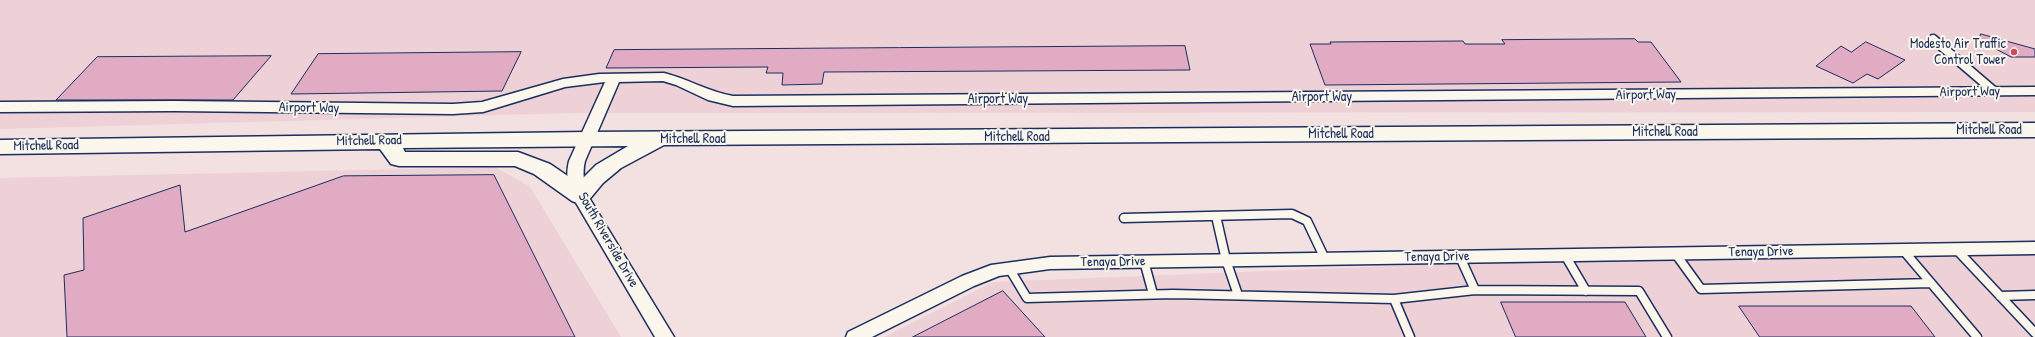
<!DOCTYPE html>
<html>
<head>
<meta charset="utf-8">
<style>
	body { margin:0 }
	canvas { display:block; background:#f3e0e0 }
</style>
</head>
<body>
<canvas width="2035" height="337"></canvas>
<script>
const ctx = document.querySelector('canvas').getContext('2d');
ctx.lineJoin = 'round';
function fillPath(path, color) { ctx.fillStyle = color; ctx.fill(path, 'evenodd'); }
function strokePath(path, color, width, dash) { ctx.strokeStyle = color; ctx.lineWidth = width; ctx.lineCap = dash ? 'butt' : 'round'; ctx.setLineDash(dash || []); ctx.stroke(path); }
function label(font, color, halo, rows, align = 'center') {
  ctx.font = font + ' "Patrick Hand",sans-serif'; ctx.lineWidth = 4; ctx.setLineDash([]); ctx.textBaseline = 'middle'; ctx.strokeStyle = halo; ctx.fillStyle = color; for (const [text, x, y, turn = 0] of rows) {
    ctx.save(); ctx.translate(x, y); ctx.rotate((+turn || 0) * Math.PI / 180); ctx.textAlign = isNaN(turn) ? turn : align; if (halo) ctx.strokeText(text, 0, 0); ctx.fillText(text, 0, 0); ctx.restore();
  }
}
fillPath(new Path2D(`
	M0,0H2035V112L576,113L0,129Z
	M495,167L530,187L621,337H0V178Z
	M2035,240V337H884L993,282Z`), '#eed0d7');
const building = new Path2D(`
	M1981,34L2035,49V57H2011L1979,40Z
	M1635,39L1638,42H1651L1681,82L1325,85L1310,44H1331L1330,42L1463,41L1465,44H1505L1502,40Z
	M1866,42L1905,60L1878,79L1867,74L1853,83L1816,66L1841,46L1851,52Z
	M1185,46L1190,70L824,72L822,84L782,85L783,73H766L768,67L606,68L614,50Z
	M521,52L502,91L291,94L318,54Z
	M271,56L233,100H56L97,57Z
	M494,175L575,337H67L64,275L84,270L83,218L180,185L185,232L343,176Z
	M1003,291L1045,337H913Z
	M1501,302H1625L1646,337H1516Z
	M1739,306H1911L1935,337H1760Z`);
fillPath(building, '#e1abc3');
strokePath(building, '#1b2f5e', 1);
const lane = new Path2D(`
	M1933,39L1995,92
	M1216,216L1226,260L1238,295
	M1124,218L1292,214L1307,221L1325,259
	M1956,249L2035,333
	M1903,250L1977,337
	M1675,253L1701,289L1931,283
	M1565,255L1586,291
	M1144,261L1153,294
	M1009,268L1027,298L1173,294L1394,299
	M1475,290L1639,291L1667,337
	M2000,296L2035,295
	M1410,337L1394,299L1475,290L1460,257`);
const street = new Path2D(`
	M664,73C688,79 709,92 733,96L2035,87V95L733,106L708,100L676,85L663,81L619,82L585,161C582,173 584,184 588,196L674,337H655L572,196C567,184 566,173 569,161L605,82L565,87L483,112L453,114L174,111L0,112V102L174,101L453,104L482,102L563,79L599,74Z
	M2035,242V254L1050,269L999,276L974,286L872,337H846L848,332L962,276L991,265L1050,257Z`);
const secondary = new Path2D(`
	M2035,123V137L664,145L621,168L603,183L588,201L580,204L572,201L534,174L515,166H399L391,164L380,149L0,154V140L587,132ZM628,146L596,165L578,183L550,164L518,152H405L403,148Z`);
strokePath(lane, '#1b2f5e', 11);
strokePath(street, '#1b2f5e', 3);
strokePath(secondary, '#1b2f5e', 3);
strokePath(lane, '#fbf7ec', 8);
fillPath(street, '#fbf7ec');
fillPath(secondary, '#fbf7ec');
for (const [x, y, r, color] of [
	[2014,52,4,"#d1495b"]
]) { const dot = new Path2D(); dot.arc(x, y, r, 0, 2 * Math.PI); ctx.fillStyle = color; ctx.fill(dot); strokePath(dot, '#fbf7ec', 1.5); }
label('14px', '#1b2f5e', '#fbf7ec', [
	["Modesto Air Traffic",2006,44],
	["Control Tower",2006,60]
], 'right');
label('14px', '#1b2f5e', '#fbf7ec', [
	["Airport Way",1970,92,-1],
	["Airport Way",1646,95,-1],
	["Airport Way",1322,97],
	["Airport Way",998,99],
	["Airport Way",309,108,1],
	["Mitchell Road",1989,130],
	["Mitchell Road",1665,132],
	["Mitchell Road",1341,134],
	["Mitchell Road",1017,137],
	["Mitchell Road",693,139],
	["Mitchell Road",369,141,-1],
	["Mitchell Road",46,146,-1],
	["South Riverside Drive",608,240,60],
	["Tenaya Drive",1761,252,-1],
	["Tenaya Drive",1437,257,-1],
	["Tenaya Drive",1113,262,-1]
]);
</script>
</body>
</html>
